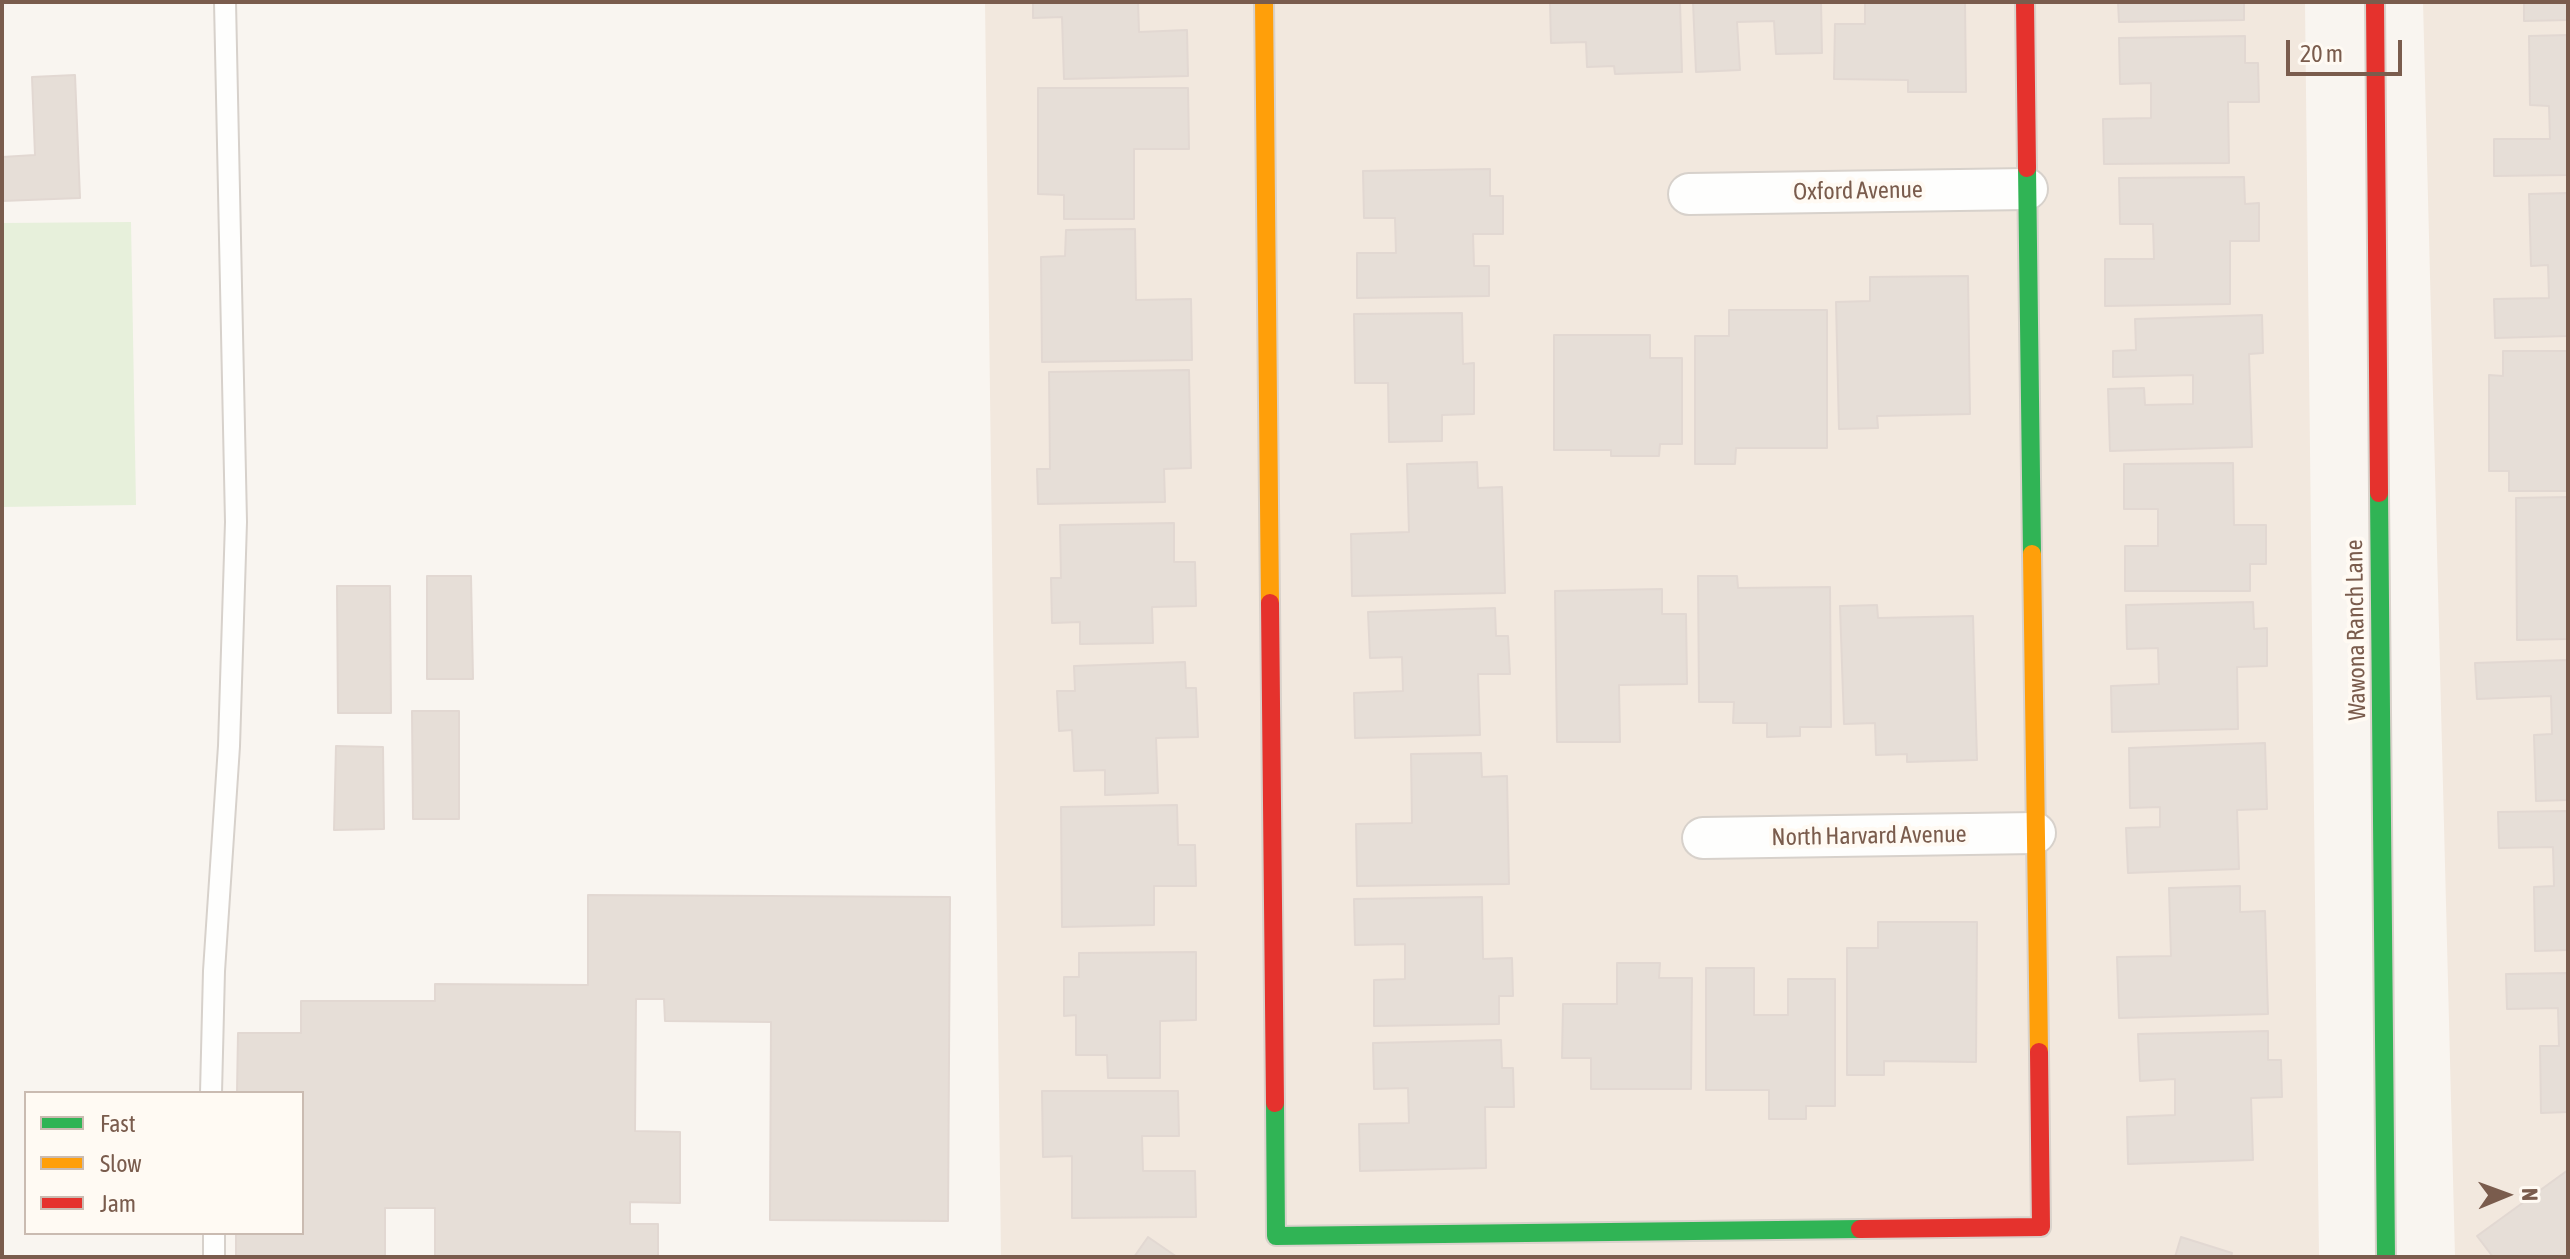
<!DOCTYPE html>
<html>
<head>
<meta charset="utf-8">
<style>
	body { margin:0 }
	#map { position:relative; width:2570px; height:1259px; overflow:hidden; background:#f9f5f0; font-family:"Asap Condensed",sans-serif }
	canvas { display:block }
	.frame { position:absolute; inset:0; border:4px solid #7a5c4d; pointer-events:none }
	.legend { position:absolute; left:24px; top:1091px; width:280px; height:144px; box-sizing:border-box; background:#fffaf3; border:2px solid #cabbb1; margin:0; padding:10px 14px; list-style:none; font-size:24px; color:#7a5c4d }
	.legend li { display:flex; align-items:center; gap:16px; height:40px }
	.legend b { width:40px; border:2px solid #cabbb1 }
	.north { position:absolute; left:2466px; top:1155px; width:80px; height:80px; -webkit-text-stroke:6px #fffaf3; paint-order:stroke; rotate:89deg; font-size:22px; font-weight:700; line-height:32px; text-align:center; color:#7a5c4d }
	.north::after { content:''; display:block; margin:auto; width:28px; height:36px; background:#7a5c4d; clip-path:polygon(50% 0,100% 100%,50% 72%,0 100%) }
	.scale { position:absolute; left:2286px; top:40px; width:116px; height:36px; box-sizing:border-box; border:4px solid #7a5c4d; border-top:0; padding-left:10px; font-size:24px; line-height:28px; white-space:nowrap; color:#7a5c4d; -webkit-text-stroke:6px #fffaf3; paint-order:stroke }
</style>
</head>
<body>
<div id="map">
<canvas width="2570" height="1259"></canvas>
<div class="frame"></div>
<ul class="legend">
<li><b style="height:10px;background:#30b455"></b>Fast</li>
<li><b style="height:10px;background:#ff9f0a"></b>Slow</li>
<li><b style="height:10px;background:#e5322d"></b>Jam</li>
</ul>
<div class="north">N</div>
<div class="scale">20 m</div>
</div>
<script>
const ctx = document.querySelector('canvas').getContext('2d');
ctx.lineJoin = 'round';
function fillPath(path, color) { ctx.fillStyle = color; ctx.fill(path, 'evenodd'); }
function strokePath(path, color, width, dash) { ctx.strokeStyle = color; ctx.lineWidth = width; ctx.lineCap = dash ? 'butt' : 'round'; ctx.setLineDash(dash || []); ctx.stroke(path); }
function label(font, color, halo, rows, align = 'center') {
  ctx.font = font + ' "Asap Condensed",sans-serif'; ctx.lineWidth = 8; ctx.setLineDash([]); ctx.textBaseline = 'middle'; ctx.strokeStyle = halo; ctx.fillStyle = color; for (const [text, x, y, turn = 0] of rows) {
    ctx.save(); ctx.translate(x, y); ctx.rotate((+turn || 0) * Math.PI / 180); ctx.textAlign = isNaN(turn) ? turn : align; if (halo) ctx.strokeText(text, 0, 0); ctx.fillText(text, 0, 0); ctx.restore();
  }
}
fillPath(new Path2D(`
	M985,2H2305L2319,1257H1001Z
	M2423,2H2568V1257H2455Z`), '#f2e8de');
fillPath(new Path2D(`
	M131,222L136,505L2,507V223Z`), '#e7f0db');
const building = new Path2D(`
	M1033,2H1138L1139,32L1187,30L1188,76L1064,79L1062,17L1033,18Z
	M1550,2H1680L1682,72L1615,74L1614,66L1587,67L1586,42L1551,43Z
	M1693,2H1821L1822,53L1776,54L1774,21L1737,22L1740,70L1696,72Z
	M1865,2H1965L1966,92H1908V80L1834,79L1835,24H1865Z
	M2118,2H2244V20L2119,22Z
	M2524,2H2568V20L2524,21Z
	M2568,35V175L2494,176V139H2550L2549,106L2530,105L2529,36Z
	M2245,36V63H2258L2259,102H2228L2229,163L2104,164L2103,119L2151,118V83L2120,84L2119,38Z
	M75,75L80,198L2,201V157L35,155L32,77Z
	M1038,88H1188L1189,149H1134V219H1064V195L1038,194Z
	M1490,169V196H1503V234H1473L1474,266H1489V296L1357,298V253H1396L1395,218H1364L1363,171Z
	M2244,177L2245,204L2259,203V241H2230V304L2105,306V259H2154L2153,224H2120L2119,178Z
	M2568,193V336L2495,338L2494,299L2549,298L2548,265L2531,266L2529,194Z
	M1135,229L1136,300L1191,299L1192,360L1042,362L1041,257L1065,256L1066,230Z
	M1968,276L1970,414L1877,416L1878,428L1839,429L1836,302L1870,301V277Z
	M1729,310H1827V448H1736L1735,464H1695V336H1729Z
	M1462,313L1463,364L1474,363V414L1442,415V441L1389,442L1388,383H1355L1354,314Z
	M2262,315L2263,353L2249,354L2252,447L2110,451L2108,389L2144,388L2145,405L2193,404V375L2113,377V351L2136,350L2135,319Z
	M1554,335H1650V358H1682V444H1660L1659,456H1611V450H1554Z
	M2503,351H2568V491H2509V471H2489V375L2503,376Z
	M1189,370L1191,468L1164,469L1165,502L1038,504L1037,469H1050L1049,372Z
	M1477,462L1478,488L1502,487L1505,593L1352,596L1351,534L1409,532L1407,464Z
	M2233,463L2234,525H2266V564H2250V591H2125V546H2158V509H2124V464Z
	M2568,497V639L2517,640L2516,498Z
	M1174,523V562H1195L1196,606L1152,607L1153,643L1080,644V622L1052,623L1051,578H1061L1060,525Z
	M427,576H471L473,679H427Z
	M1698,576H1737L1738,588L1830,587L1831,727H1800V736L1767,737V723H1733L1734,702H1699Z
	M337,586H390L391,713H338Z
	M1662,589V614H1686L1687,684L1619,685L1620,742H1557L1555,591Z
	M2253,602L2254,629L2267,628V666L2237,667L2238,729L2112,732L2111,686L2159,684L2158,648L2127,649L2126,605Z
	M1877,605L1878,618L1973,616L1977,760L1907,762V754L1876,755L1875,723L1844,724L1840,606Z
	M1495,608L1496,636H1508L1510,674H1478L1480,735L1355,738L1354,693L1403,691L1402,657L1370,658L1368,612Z
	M2568,660V800L2536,801L2534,735L2552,734L2551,696L2477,699L2475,663Z
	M1185,662L1186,688H1196L1198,737L1156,738L1158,793L1105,795V770L1074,771L1072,730L1059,731L1057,691H1075L1074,666Z
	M412,711H459V819H413Z
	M2265,743L2267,809L2237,810L2239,869L2128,873L2126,828L2160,827V807L2130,808L2129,748Z
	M336,746L383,747L384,829L334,830Z
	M1481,753L1482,777L1507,776L1509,884L1357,886L1356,824L1412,823L1411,754Z
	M1177,805L1178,845H1195L1196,886H1154V925L1062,927L1061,807Z
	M2568,811V950L2535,951L2534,887L2554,886L2553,847L2499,848L2498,812Z
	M2240,886V912L2265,911L2268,1014L2119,1018L2117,957L2171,956L2169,888Z
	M588,895L950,897L948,1221L770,1220L771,1022L665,1021L664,999H636L635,1131L680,1132V1203L630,1202V1224H658V1257H435V1208H385V1257H236V1233H302V1093H237L238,1033H301V1001H435V984L588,985Z
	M1482,897L1483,959L1512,958L1513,996H1499V1024L1374,1026V980L1405,979V944L1355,945L1354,899Z
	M1878,922H1977L1976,1062L1884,1061V1075H1847V948H1878Z
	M1196,952V1020L1160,1021V1078H1108L1107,1055H1076V1015L1064,1016V977H1079V953Z
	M1617,963H1660L1659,978H1692L1691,1089H1591V1058H1562L1563,1004H1617Z
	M1706,968H1754V1015H1788V979H1835V1106H1806V1119H1769V1090H1706Z
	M2568,973V1112L2541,1113L2540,1046H2559L2558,1008L2507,1009L2506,974Z
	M2268,1031V1060H2281L2282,1097L2251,1098L2253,1160L2128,1164L2127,1117L2175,1115V1079L2140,1081L2138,1034Z
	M1501,1040L1502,1068H1513L1514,1107H1485L1486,1168L1360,1171L1359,1124L1409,1123L1408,1088L1374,1089L1373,1043Z
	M1042,1091H1178L1179,1136H1142L1143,1171H1195L1196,1217L1072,1218V1156L1043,1157Z
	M2568,1170V1257H2493L2477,1236Z
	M1148,1237L1177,1257H1134Z
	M2181,1237L2232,1253L2231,1257H2175Z`);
fillPath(building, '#e6ded7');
strokePath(building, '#e2d8d2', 2);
const lane = new Path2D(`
	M211,1093L214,971L229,746L236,522L225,2
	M214,1233V1257`);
const street = new Path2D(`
	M1689,194L2027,189
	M1703,838L2035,833`);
const fast = new Path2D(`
	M2027,168L2032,554
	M2379,493L2386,1257
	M1275,1103L1276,1236L1860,1229`);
const slow = new Path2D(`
	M1264,2L1270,603
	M2032,554L2039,1052`);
const jam = new Path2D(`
	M2025,2L2027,168
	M2375,2L2379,493
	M1270,603L1275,1103
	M1860,1229L2041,1227L2039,1052`);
strokePath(lane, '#d7d1cb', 24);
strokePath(street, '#d7d1cb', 44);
strokePath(fast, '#d9d2cb', 22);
strokePath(slow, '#d9d2cb', 22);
strokePath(jam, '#d9d2cb', 22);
strokePath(lane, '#fefefd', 20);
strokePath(street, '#fefefd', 40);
strokePath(fast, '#30b455', 18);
strokePath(slow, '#ff9f0a', 18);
strokePath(jam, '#e5322d', 18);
label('24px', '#7a5c4d', '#fffaf3', [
	["Oxford Avenue",1858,191,-1],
	["Wawona Ranch Lane",2356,630,-91],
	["North Harvard Avenue",1869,836,-1]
]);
</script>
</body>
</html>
